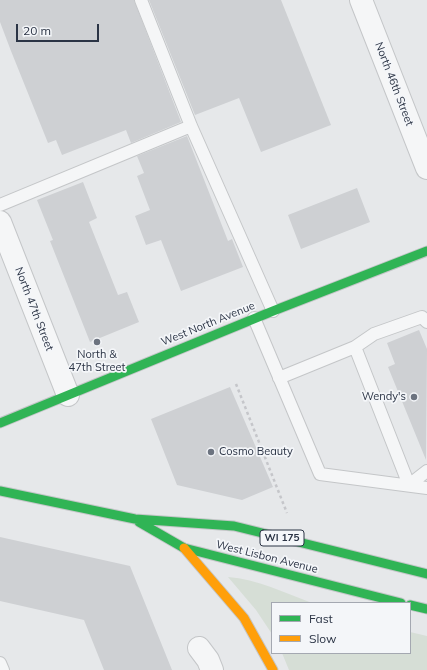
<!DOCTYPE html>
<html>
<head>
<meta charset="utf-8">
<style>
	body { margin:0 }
	#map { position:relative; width:427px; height:670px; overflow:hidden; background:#e6e8ea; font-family:Mulish,sans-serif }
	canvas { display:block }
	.legend { position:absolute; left:271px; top:602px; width:140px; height:52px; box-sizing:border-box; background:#f4f6f9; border:1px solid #a4a8b1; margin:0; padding:5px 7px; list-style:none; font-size:12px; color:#2b3445 }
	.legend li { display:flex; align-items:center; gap:8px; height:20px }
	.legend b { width:20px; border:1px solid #a4a8b1 }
	.scale { position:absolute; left:16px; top:24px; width:83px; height:18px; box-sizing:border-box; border:2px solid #2b3445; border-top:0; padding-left:5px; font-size:12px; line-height:14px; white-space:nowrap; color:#2b3445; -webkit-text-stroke:3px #f4f6f9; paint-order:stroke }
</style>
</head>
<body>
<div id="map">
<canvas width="427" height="670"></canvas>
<ul class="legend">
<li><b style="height:5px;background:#30b455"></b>Fast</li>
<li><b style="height:5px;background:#ff9f0a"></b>Slow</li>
</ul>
<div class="scale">20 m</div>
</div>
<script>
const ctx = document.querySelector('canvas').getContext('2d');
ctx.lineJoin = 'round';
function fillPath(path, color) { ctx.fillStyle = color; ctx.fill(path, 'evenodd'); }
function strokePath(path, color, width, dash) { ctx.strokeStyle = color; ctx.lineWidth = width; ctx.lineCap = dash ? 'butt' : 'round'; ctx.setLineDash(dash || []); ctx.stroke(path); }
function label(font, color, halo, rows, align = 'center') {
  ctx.font = font + ' Mulish,sans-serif'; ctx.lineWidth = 3.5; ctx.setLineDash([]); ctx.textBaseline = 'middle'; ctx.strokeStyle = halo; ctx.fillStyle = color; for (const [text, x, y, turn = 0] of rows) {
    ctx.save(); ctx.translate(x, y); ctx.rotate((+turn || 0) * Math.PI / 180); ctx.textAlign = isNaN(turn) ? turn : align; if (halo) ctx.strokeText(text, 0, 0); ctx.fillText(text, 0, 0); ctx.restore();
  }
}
fillPath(new Path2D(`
	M228,577C257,579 285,593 312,603H272V634L256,610Z
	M410,632L427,636V670H289L282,653H410Z`), '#d6ded6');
fillPath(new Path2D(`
	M0,0H134L181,122L131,143L126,130L62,155L56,140L48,143L11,51L0,22Z
	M149,0H281L331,125L261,152L239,98L195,115Z
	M187,136L228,241L232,239L243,267L181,291L161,240L146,245L135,216L150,210L137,176L144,173L137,156Z
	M83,182L97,218L89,222L118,295L127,292L139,322L90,342L50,241L53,240L37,200Z
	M357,188L370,222L301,249L288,215Z
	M419,330L427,349L426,460L388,367L395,364L387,343Z
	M230,387L273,487L242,500L177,485L151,419Z
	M0,537L130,566L172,670H104L84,620L0,601Z`), '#ced0d3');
const lane = new Path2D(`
	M141,0L191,126L273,311
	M0,205L191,126
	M254,318L320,474L427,488
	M355,347L409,485L427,471
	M279,378L355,347L374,334L422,317L427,322
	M0,663L3,670`);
const street = new Path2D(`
	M361,0L427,168
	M0,222L68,395
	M199,648L208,660L212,670`);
const fast = new Path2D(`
	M0,423L273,311L427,251
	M0,491L135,519L234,526L427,574
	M139,522L184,548L401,603
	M410,605L427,609`);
const slow = new Path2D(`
	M184,548L244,618L273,670`);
strokePath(lane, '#c4c6c8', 14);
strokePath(street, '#c4c6c8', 24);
strokePath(fast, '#c4c6c8', 11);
strokePath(slow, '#c4c6c8', 11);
strokePath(new Path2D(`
	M236,384L287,513`), '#c5c6ca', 2.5, [3, 3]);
strokePath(lane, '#f5f6f7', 12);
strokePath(street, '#f5f6f7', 22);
strokePath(fast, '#30b455', 9);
strokePath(slow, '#ff9f0a', 9);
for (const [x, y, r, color] of [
	[97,342,4,"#6c737f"],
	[414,397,4,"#6c737f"],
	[211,452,4,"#6c737f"]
]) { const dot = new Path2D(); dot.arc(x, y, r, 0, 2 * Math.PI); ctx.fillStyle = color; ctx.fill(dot); strokePath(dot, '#f4f6f9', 1.5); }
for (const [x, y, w] of [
	[282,538,44]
]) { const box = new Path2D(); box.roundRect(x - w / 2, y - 8, w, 16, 3); ctx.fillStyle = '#f4f6f9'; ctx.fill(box); strokePath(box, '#2b3445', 1); }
label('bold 10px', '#2b3445', null, [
	["WI 175",282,538]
]);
label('11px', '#2b3445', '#f4f6f9', [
	["North 46th Street",394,84,69],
	["North 47th Street",34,309,69],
	["West North Avenue",208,324,-22],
	["West Lisbon Avenue",267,557,14]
]);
label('11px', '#2b3445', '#f4f6f9', [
	["North &",97,355],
	["47th Street",97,368],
	["Wendy's",406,397,"right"],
	["Cosmo Beauty",219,452,"left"]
]);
</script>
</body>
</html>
